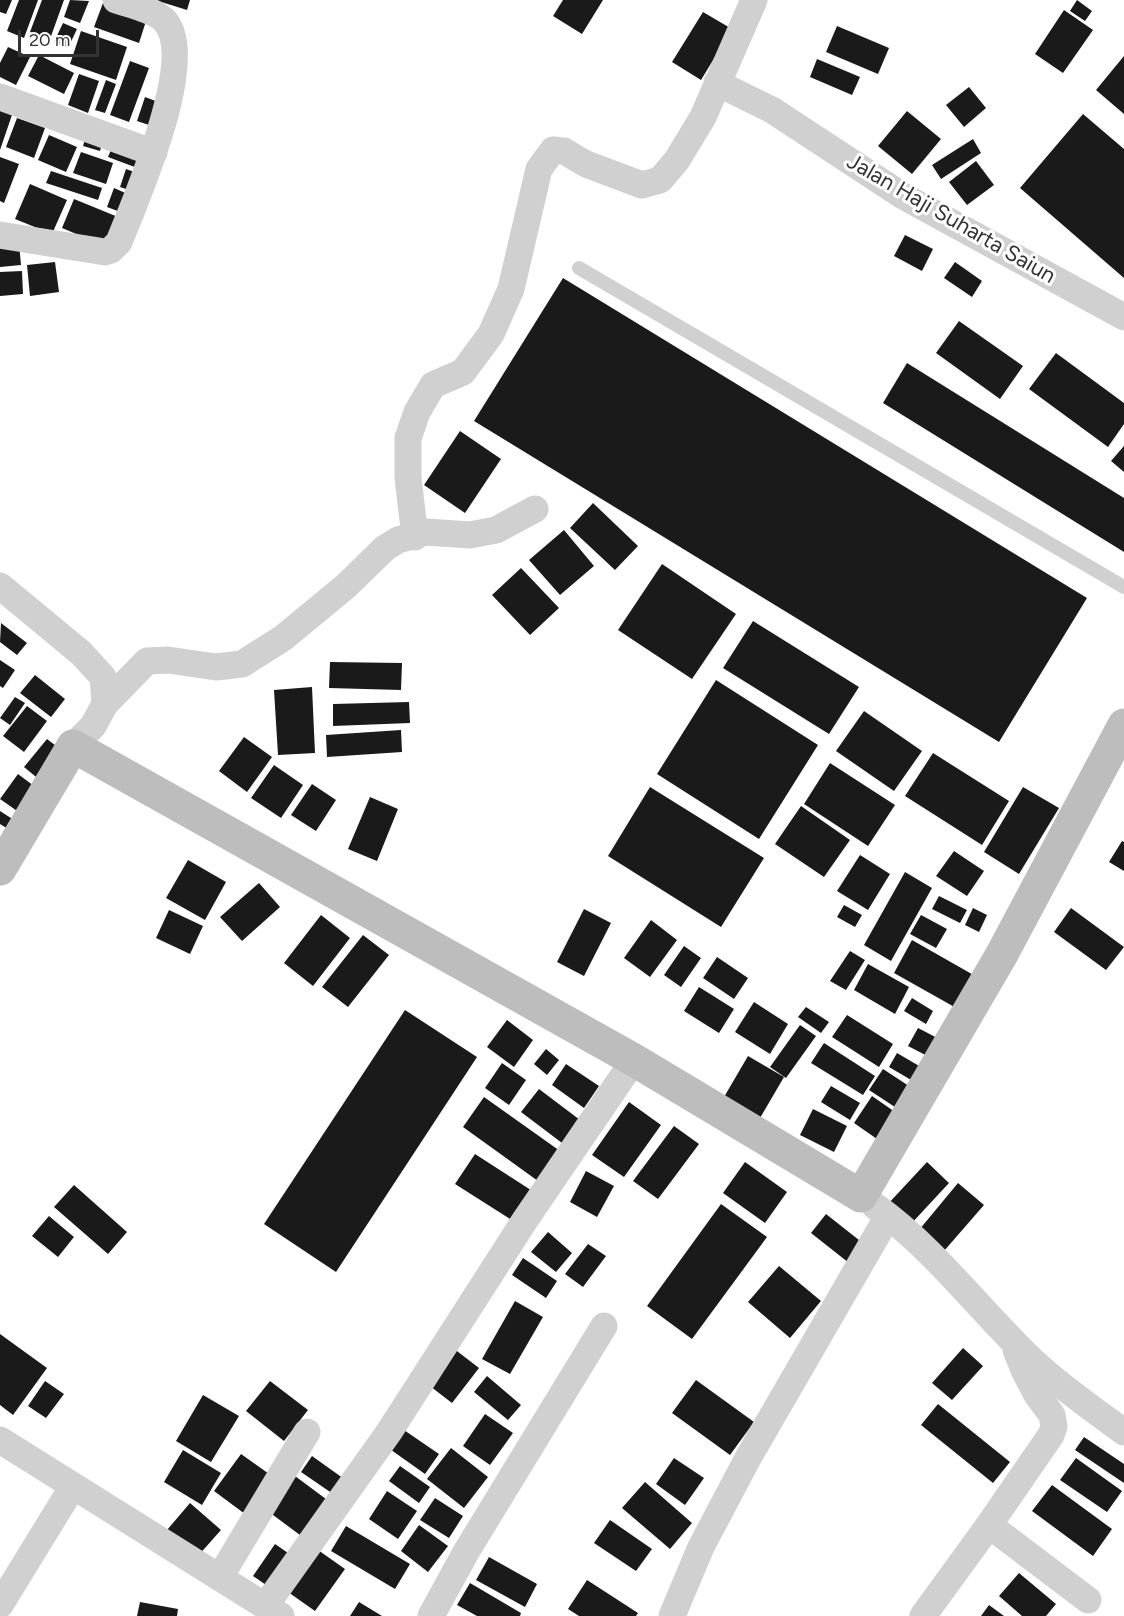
<!DOCTYPE html>
<html>
<head>
<meta charset="utf-8">
<style>
	body { margin:0 }
	#map { position:relative; width:1124px; height:1616px; overflow:hidden; background:#fff; font-family:Figtree,sans-serif }
	canvas { display:block }
	.scale { position:absolute; left:18px; top:30px; width:81px; height:27px; box-sizing:border-box; border:3px solid #333; border-top:0; padding-left:8px; font-size:18px; line-height:21px; white-space:nowrap; color:#333; -webkit-text-stroke:4px #fff; paint-order:stroke }
</style>
</head>
<body>
<div id="map">
<canvas width="1124" height="1616"></canvas>
<div class="scale">20 m</div>
</div>
<script>
const ctx = document.querySelector('canvas').getContext('2d');
ctx.lineJoin = 'round';
function fillPath(path, color) { ctx.fillStyle = color; ctx.fill(path, 'evenodd'); }
function strokePath(path, color, width, dash) { ctx.strokeStyle = color; ctx.lineWidth = width; ctx.lineCap = dash ? 'butt' : 'round'; ctx.setLineDash(dash || []); ctx.stroke(path); }
function label(font, color, halo, rows, align = 'center') {
  ctx.font = font + ' Figtree,sans-serif'; ctx.lineWidth = 6; ctx.setLineDash([]); ctx.textBaseline = 'middle'; ctx.strokeStyle = halo; ctx.fillStyle = color; for (const [text, x, y, turn = 0] of rows) {
    ctx.save(); ctx.translate(x, y); ctx.rotate((+turn || 0) * Math.PI / 180); ctx.textAlign = isNaN(turn) ? turn : align; if (halo) ctx.strokeText(text, 0, 0); ctx.fillText(text, 0, 0); ctx.restore();
  }
}
fillPath(new Path2D(`
	M0,0H12L6,14L0,12Z
	M19,0H38L24,38L7,31Z
	M42,0H64L50,39L30,32Z
	M70,0L89,1L80,23L64,17Z
	M155,0H190L187,10Z
	M563,0H603L582,34L553,16Z
	M1077,0L1092,11L1085,21L1070,11Z
	M103,3L147,18L139,43L94,27Z
	M1064,10L1093,30L1063,73L1035,54Z
	M703,12L732,29L701,80L672,62Z
	M63,23L77,29L68,48L54,42Z
	M837,26L889,48L878,74L826,52Z
	M81,31L127,47L116,80L70,64Z
	M8,47L30,57L16,85L0,77V63Z
	M39,55L74,73L64,94L28,76Z
	M1124,56V114L1096,90Z
	M817,59L860,77L852,95L810,77Z
	M130,61L149,68L129,122L110,115Z
	M79,74L99,81L88,113L68,105Z
	M106,80L116,84L105,113L95,110Z
	M969,87L986,108L964,127L946,105Z
	M145,97L161,103L152,126L137,121Z
	M0,108L13,112L0,150Z
	M907,111L941,139L912,174L878,146Z
	M1083,114L1124,149V278L1020,188Z
	M17,118L45,128L34,158L6,147Z
	M87,133L104,137L100,151L83,146Z
	M49,135L77,147L66,172L38,160Z
	M973,139L981,153L941,179L932,165Z
	M113,145L145,157L140,169L108,157Z
	M81,152L113,163L106,184L73,173Z
	M0,157L19,164L4,203L0,201Z
	M976,161L994,185L967,205L949,182Z
	M126,169L137,173L132,191L120,187Z
	M51,171L102,188L98,200L46,183Z
	M30,184L67,200L52,234L15,219Z
	M114,188L130,195L123,213L107,207Z
	M74,199L118,217L105,246L62,228Z
	M905,235L933,249L922,271L894,256Z
	M19,243L21,265L0,267V245Z
	M55,262L59,292L30,296L27,265Z
	M955,262L982,281L972,297L944,278Z
	M22,271L23,294L0,296V272Z
	M563,278L1087,598L999,742L474,421Z
	M959,321L1023,366L1000,399L936,353Z
	M1056,353L1124,403V424L1108,447L1029,389Z
	M907,363L1124,498V552L883,403Z
	M460,431L501,459L465,513L424,485Z
	M1124,446V472L1111,461Z
	M593,503L638,546L615,570L570,528Z
	M564,530L594,566L560,595L529,560Z
	M662,564L736,614L692,679L618,630Z
	M521,568L559,608L530,635L492,595Z
	M753,621L859,687L829,734L723,668Z
	M1,623L27,643L17,655L0,642Z
	M0,660L15,670L3,688L0,686Z
	M330,662L402,663L401,690L329,688Z
	M35,675L65,699L51,717L20,693Z
	M716,680L818,745L759,839L657,774Z
	M312,687L315,753L278,755L274,690Z
	M15,697L25,703L10,725L0,718Z
	M409,702L410,723L333,726V704Z
	M27,706L47,721L24,752L3,736Z
	M864,711L922,751L894,791L836,751Z
	M401,730L402,752L327,757L326,735Z
	M244,737L272,757L247,792L219,771Z
	M47,739L64,752L41,781L24,767Z
	M933,753L1009,801L982,845L905,796Z
	M830,763L895,805L868,846L804,804Z
	M274,765L303,785L281,818L251,798Z
	M18,774L38,789L20,813L0,799Z
	M312,784L336,800L316,831L291,815Z
	M650,787L764,858L721,927L608,856Z
	M1023,787L1059,808L1019,874L984,852Z
	M370,797L398,809L377,861L348,849Z
	M801,806L850,840L824,877L775,844Z
	M0,811L14,820L8,829L0,824Z
	M1122,841L1124,842V871L1109,862Z
	M954,851L984,871L967,896L936,876Z
	M860,855L890,874L868,910L837,891Z
	M188,860L226,882L205,920L166,898Z
	M905,872L932,888L891,961L864,945Z
	M259,883L280,907L242,941L220,917Z
	M939,896L967,910L960,923L932,909Z
	M844,905L862,915L855,927L837,917Z
	M973,908L987,915L979,932L965,925Z
	M1071,908L1124,947L1106,970L1054,932Z
	M584,909L611,923L584,976L557,962Z
	M169,910L203,926L190,954L156,938Z
	M321,915L350,938L313,986L284,963Z
	M921,915L947,929L936,948L910,934Z
	M651,920L677,940L650,977L624,958Z
	M363,935L389,955L348,1007L322,987Z
	M912,940L977,977L958,1009L894,973Z
	M684,946L701,958L681,987L664,975Z
	M850,951L865,960L846,990L830,981Z
	M717,957L748,978L734,999L703,978Z
	M868,964L909,987L895,1014L854,990Z
	M699,987L734,1009L719,1033L684,1011Z
	M912,998L933,1011L926,1024L904,1011Z
	M754,1002L788,1024L770,1054L735,1032Z
	M806,1007L829,1022L821,1033L798,1017Z
	M405,1010L477,1057L336,1272L264,1224Z
	M847,1015L893,1044L879,1067L832,1037Z
	M507,1020L533,1040L514,1067L487,1047Z
	M800,1025L816,1036L786,1078L770,1067Z
	M918,1028L947,1043L937,1061L908,1046Z
	M824,1043L875,1076L863,1095L811,1063Z
	M546,1049L559,1060L547,1075L534,1064Z
	M897,1053L926,1070L918,1084L889,1067Z
	M748,1056L784,1077L753,1130L717,1109Z
	M502,1063L526,1080L509,1105L485,1088Z
	M566,1064L599,1086L584,1108L552,1085Z
	M883,1069L912,1088L898,1109L869,1090Z
	M831,1086L860,1103L850,1120L821,1102Z
	M539,1089L584,1123L566,1146L521,1112Z
	M872,1096L895,1112L877,1139L854,1123Z
	M484,1097L560,1151L538,1181L463,1127Z
	M629,1102L661,1125L624,1177L592,1155Z
	M813,1109L847,1126L834,1152L800,1135Z
	M674,1126L699,1144L658,1199L633,1181Z
	M475,1154L537,1194L518,1224L455,1184Z
	M745,1162L787,1192L765,1223L723,1193Z
	M927,1162L949,1183L910,1225L887,1205Z
	M586,1171L614,1186L597,1217L570,1202Z
	M958,1183L984,1205L944,1251L919,1230Z
	M74,1185L127,1232L108,1254L54,1207Z
	M721,1204L767,1237L692,1339L647,1306Z
	M826,1214L864,1244L849,1263L811,1233Z
	M49,1216L74,1237L58,1257L32,1236Z
	M548,1232L572,1253L556,1272L531,1252Z
	M588,1244L606,1256L583,1287L565,1274Z
	M523,1258L557,1281L546,1298L512,1275Z
	M779,1266L821,1301L790,1338L748,1302Z
	M515,1301L543,1317L510,1374L482,1359Z
	M0,1334L47,1368L13,1415L0,1405Z
	M453,1348L479,1368L452,1403L426,1383Z
	M963,1348L983,1366L952,1400L932,1383Z
	M487,1376L521,1405L508,1420L474,1392Z
	M696,1380L754,1422L730,1455L672,1413Z
	M45,1381L64,1394L46,1418L28,1406Z
	M270,1381L308,1410L284,1441L246,1411Z
	M203,1395L239,1416L211,1462L176,1441Z
	M938,1404L1010,1462L993,1483L921,1425Z
	M485,1414L513,1433L490,1465L463,1446Z
	M401,1428L439,1454L425,1474L387,1447Z
	M1084,1437L1124,1464V1483L1075,1450Z
	M451,1448L488,1477L464,1508L427,1479Z
	M183,1450L221,1473L202,1505L164,1482Z
	M241,1454L272,1476L245,1514L214,1491Z
	M312,1456L347,1481L336,1496L301,1472Z
	M674,1458L704,1478L685,1505L656,1484Z
	M1076,1458L1122,1491L1107,1512L1060,1480Z
	M400,1466L430,1487L419,1503L389,1481Z
	M295,1476L330,1502L304,1538L269,1512Z
	M645,1482L692,1523L670,1549L622,1508Z
	M1052,1485L1112,1529L1093,1556L1032,1511Z
	M387,1491L417,1511L398,1539L369,1519Z
	M435,1498L463,1516L449,1538L420,1520Z
	M190,1503L221,1530L197,1557L167,1530Z
	M610,1520L652,1549L636,1571L594,1543Z
	M419,1525L448,1546L428,1572L401,1551Z
	M346,1526L410,1564L395,1589L331,1551Z
	M275,1544L291,1555L269,1587L253,1576Z
	M318,1550L345,1569L315,1611L288,1592Z
	M489,1557L537,1584L525,1607L476,1580Z
	M1019,1573L1056,1604L1046,1616H1022L999,1596Z
	M587,1580L638,1613L636,1616H579L568,1609Z
	M470,1583L521,1613L520,1616H477L457,1605Z
	M140,1602L178,1609L177,1616H137Z
	M359,1602L382,1616H350Z
	M989,1605L1004,1616H981Z`), '#1a1a1a');
strokePath(new Path2D(`
	M579,268L1124,587`), '#d0d0d0', 14);
strokePath(new Path2D(`
	M717,83L772,110L903,196L1124,317
	M0,97L154,153
	M0,235L105,252L111,250L119,242C135,201 201,54 163,19C151,9 131,5 116,0
	M415,537L408,478V438L417,412L433,385L463,372L491,334L511,289L539,169L553,150L564,151L586,164L642,185L660,180L677,160L703,117L754,0
	M0,586L81,653L103,677L105,704L93,726L73,746
	M105,704L147,661L168,660L216,667L242,664L283,638L346,586L385,548L398,540L426,532L470,535L496,530L535,509
	M875,1206C936,1250 980,1311 1034,1362C1062,1388 1094,1410 1124,1432
	M0,1440L281,1616
	M989,1525L1088,1600
	M220,1577L307,1432
	M0,1605L73,1486
	M266,1605L389,1432L525,1220L634,1060
	M431,1616L466,1552L604,1326
	M672,1616L701,1547L748,1458L888,1216
	M923,1616L989,1525L1051,1435L1054,1427L1052,1415L1037,1395L1024,1370L1016,1350`), '#d0d0d0', 27);
strokePath(new Path2D(`
	M0,869L73,746L634,1060L861,1196L1002,954L1124,725`), '#bdbdbd', 33);
label('22px', '#333', '#fff', [
	["Jalan Haji Suharta Saiun",951,219,30]
]);
</script>
</body>
</html>
